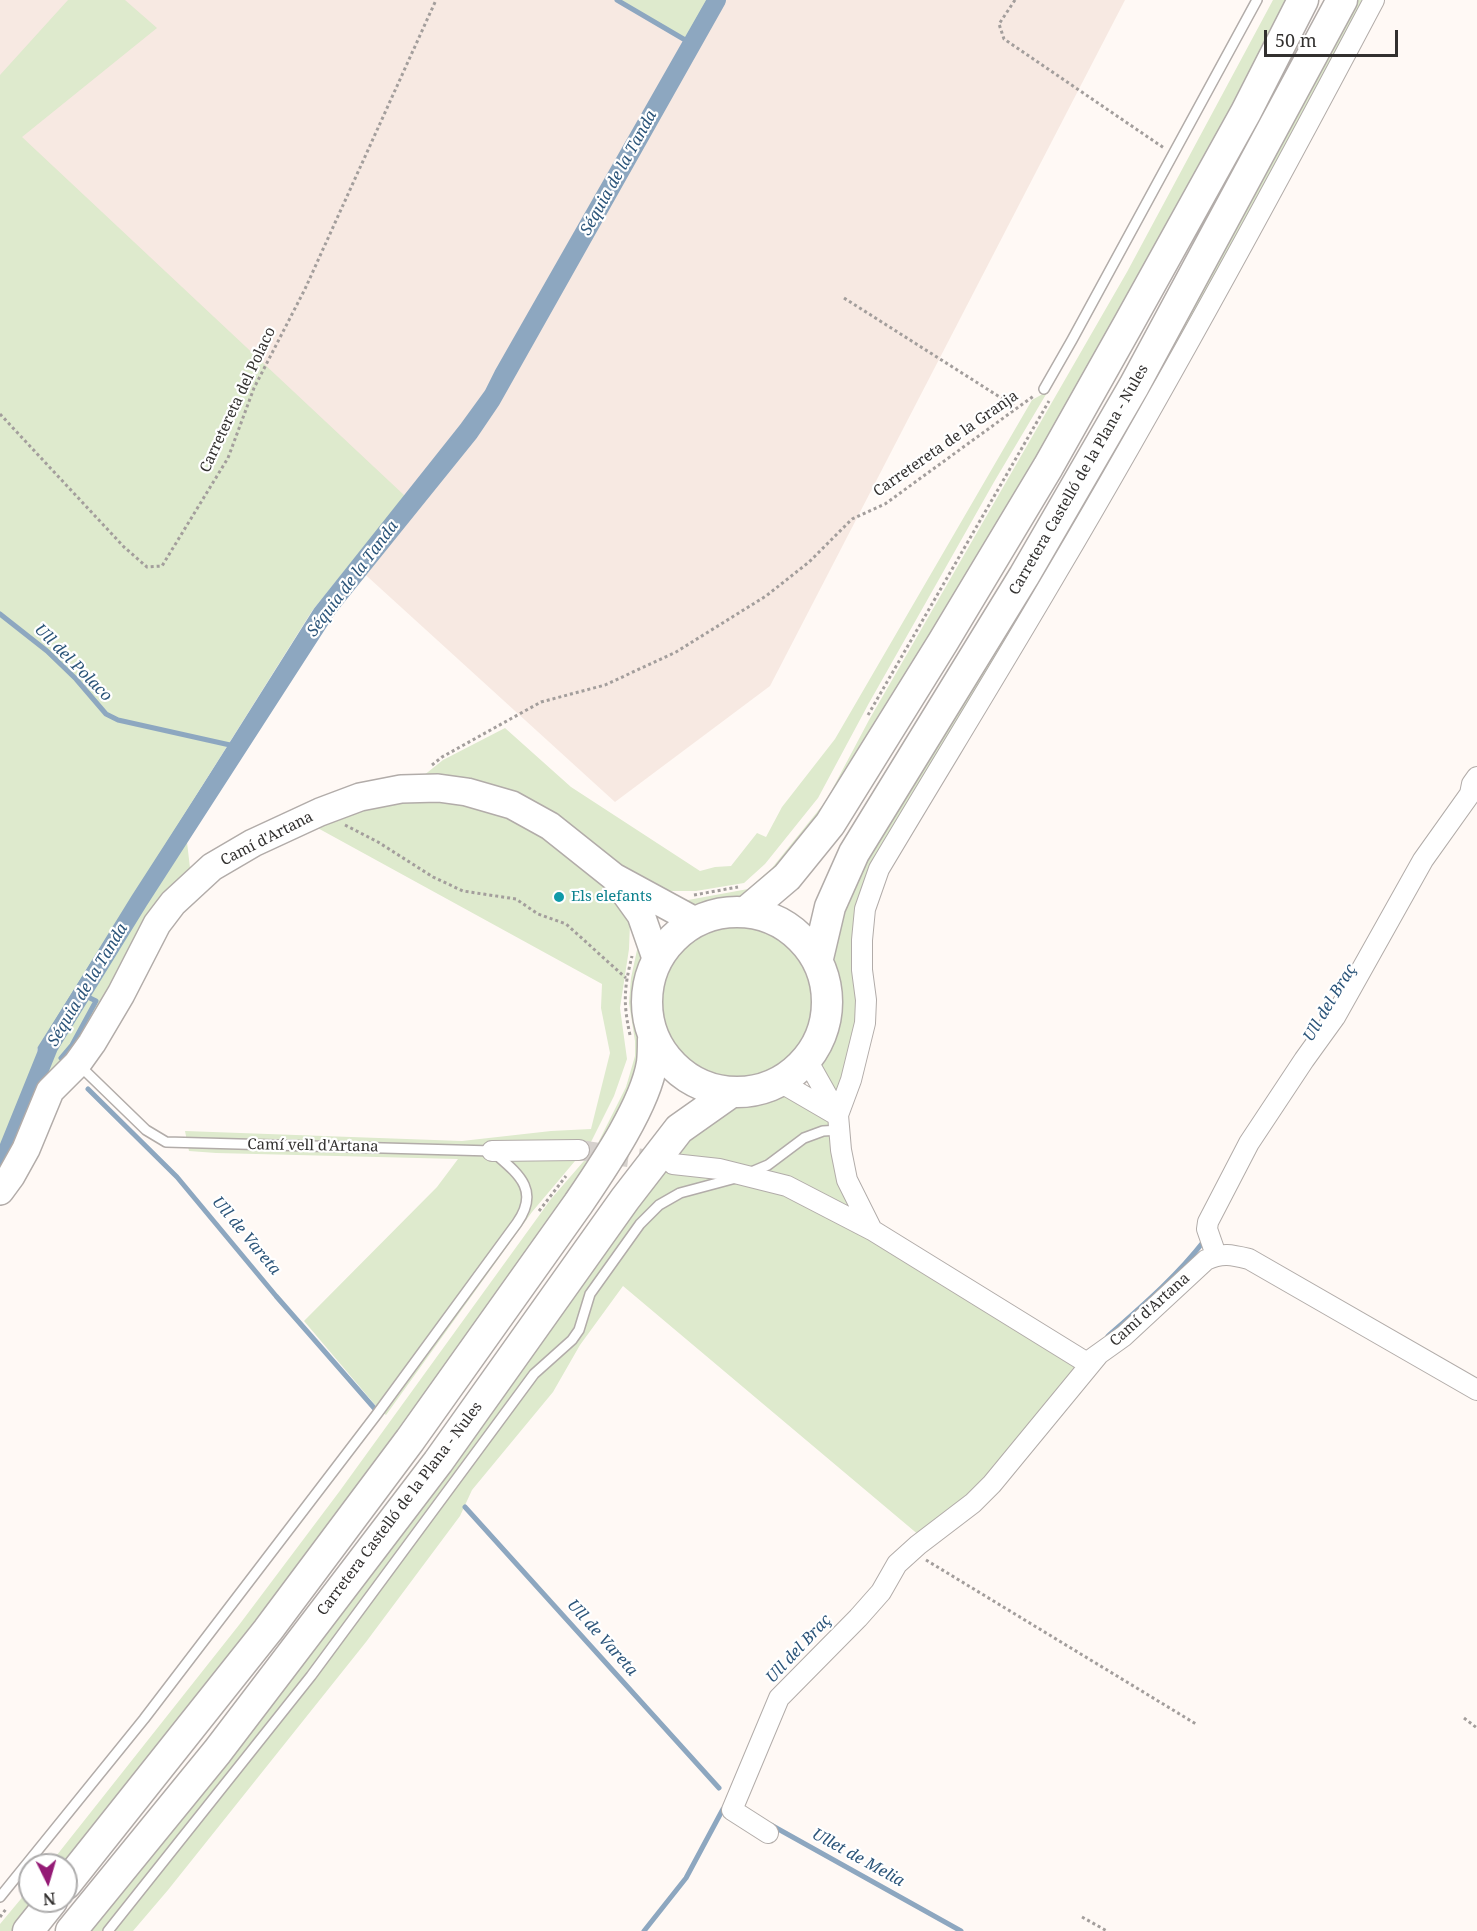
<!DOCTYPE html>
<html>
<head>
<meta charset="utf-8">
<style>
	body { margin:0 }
	#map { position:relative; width:1477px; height:1931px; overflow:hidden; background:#fff9f5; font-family:"Noto Serif",serif }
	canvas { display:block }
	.north { position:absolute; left:18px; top:1853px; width:60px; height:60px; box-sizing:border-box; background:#fff; border:2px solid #adacac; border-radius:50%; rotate:175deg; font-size:16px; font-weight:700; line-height:24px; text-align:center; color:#32302f }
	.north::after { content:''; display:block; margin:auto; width:21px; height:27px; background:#941a75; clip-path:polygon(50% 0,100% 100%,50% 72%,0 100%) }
	.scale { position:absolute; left:1264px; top:30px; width:134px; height:27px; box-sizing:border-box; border:3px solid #32302f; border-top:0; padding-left:8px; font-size:18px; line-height:21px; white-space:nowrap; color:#32302f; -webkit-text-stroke:4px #fff; paint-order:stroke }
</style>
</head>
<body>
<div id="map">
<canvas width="1477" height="1931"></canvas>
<div class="north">N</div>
<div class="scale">50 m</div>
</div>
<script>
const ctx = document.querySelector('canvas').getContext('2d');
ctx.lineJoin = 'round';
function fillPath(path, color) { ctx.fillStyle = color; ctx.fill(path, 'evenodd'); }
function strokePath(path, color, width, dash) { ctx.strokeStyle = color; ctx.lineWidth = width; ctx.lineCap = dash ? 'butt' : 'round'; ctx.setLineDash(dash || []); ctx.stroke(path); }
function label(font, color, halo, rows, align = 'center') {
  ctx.font = font + ' "Noto Serif",serif'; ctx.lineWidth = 4.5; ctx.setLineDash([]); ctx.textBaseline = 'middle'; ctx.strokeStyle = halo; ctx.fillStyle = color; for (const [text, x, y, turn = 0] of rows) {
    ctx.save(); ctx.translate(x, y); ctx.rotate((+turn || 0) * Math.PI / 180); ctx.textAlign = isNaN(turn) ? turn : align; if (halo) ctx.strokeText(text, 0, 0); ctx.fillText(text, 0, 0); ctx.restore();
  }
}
fillPath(new Path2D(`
	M0,0H1125L770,686L615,802L0,242Z`), '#f7e9e2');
fillPath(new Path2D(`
	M68,0H125L157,28L22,137L405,496L312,611L37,1049V1061L0,1152V75Z
	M616,0H708L686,39Z
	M1273,0H1293L1208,161L912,676L788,862L744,898L713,902L695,908L669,896L688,900L748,889L772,868L826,801L869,720L1127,272Z
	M1355,0H1369L1292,146L876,868L862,999L838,1103L816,1068L834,1034L838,995L831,955L844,898Z
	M1048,391L994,482L869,703L818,798L765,864L744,883L696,891H658L423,776L443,760L505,728L571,787L700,871L715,867L731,866L757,833L766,837L782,807L835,739L1032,400Z
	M396,799H450L519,820L606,882L630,923L629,949L620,1008L627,1059L614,1096L591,1142L532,1212L386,1415L376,1406L304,1321L437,1187L458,1159L216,1153L189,1151L185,1131L462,1141L551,1131L591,1129L610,1053L601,1008L602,984L314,826Z
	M187,842L190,868L158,904L98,1018L39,1086L53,1054L97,978Z
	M659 1001a78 78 0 1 1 156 0a78 78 0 1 1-156 0Z
	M637,931L644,954L635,989L637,1021L642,1055L620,1121L405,1430L66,1865H49L239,1625L339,1492L551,1199L596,1147L626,1087L635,1056V1041L629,1003L631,978L637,950Z
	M783,1094L833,1120L859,1217L784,1188L1085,1365L987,1484L920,1536L623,1286L580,1345L553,1392L472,1490L460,1516L366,1642L168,1890L133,1931H84L673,1153L735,1103L759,1101Z
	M30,1888V1901H41L15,1931H0V1924Z`), '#deeacd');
strokePath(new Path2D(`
	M617,0L692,44
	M0,614L47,651L76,679L106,714L118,720L230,745L237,748
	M46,1054L40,1051V1048L316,610L463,425L487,392L497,372L709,0
	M61,1058L72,1045L96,1001L82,994
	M88,1089L177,1177L276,1296L375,1409
	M1108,1336C1142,1306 1177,1276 1204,1241
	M465,1507L719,1788
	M771,1825L961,1931
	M644,1931L686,1878L723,1809`), '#8da7c0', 5);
strokePath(new Path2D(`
	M0,1163L4,1158L49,1047L139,901L328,608L470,432L491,401L717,0`), '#8da7c0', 18);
strokePath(new Path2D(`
	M579,1150L664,1162`), '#d6d1cd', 20, [20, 10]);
const lane = new Path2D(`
	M1044,389L1072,340L1257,0
	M749,1173L768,1165L804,1138L823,1131L840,1130
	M0,1897L144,1719L377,1414L517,1223C541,1189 517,1173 492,1151L166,1142L146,1130L79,1065
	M108,1931L311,1676L534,1374L572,1340L579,1330L590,1294L640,1224L659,1205L680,1193L736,1178`);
const street = new Path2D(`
	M807,1060L838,1115L841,1150L847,1180L872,1230L1084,1361H1089L1124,1336L1206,1260C1222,1252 1233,1255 1249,1259L1477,1390
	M780,1082L835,1114
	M838,1115L851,1080L865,1023L866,1000L862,970V940L865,909L879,869C938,770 999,671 1057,572C1168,384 1272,193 1374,0
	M492,1151L579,1150
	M673,1164L719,1169L787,1186L872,1230
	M1216,1255L1207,1229L1208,1222L1249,1143L1304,1060L1335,1017L1423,860L1470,794L1472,784L1477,777
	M768,1833L732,1810L779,1698L858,1618L881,1592L897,1564L918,1545L973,1503L992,1484L1099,1354`);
const secondary = new Path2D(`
	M618,883L641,915L656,958
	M0,1191L11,1176L26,1149L50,1091L77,1064L92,1043L121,994L157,924L173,903L212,867L253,843L320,812L360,797L401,789L438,788L467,792L512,805L550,826L614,877L695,921`);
const primary = new Path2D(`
	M747,911L787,877L830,824L943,642L1048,467L1129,323L1246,112L1303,0
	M647 1002a90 90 0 1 1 180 0a90 90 0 1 1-180 0Z
	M818,958L830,907L854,853L1024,576L1134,386L1342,0
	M66,1884L268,1630L410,1440L578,1204C603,1167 645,1106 652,1063C653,1055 653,1047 653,1039
	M28,1931L52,1901
	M71,1931L217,1752L438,1462L625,1199L679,1129L730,1093`);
strokePath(lane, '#b2aca9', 12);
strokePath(street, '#b2aca9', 22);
strokePath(secondary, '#b2aca9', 30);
strokePath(primary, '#b2aca9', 33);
strokePath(new Path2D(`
	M1015,0L999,24L1004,39L1164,148
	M844,298L1017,408
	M0,414L124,547L147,567L162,566L228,458L254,388L305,289L436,0
	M868,715L1049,401
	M432,765L442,757L541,702L605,685L676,652L766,596L809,562L852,519L885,504L1035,395
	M345,825L378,842L433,877L463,891L516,899L538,914L566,924L626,978
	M694,895L738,887
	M630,1035C623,1003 624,988 632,956
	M539,1211L566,1176
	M926,1560L1196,1724
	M1464,1718L1477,1728
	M0,1917L6,1909
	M1082,1917L1107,1931`), '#a39e9c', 3, [3, 3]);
strokePath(lane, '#fff', 9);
strokePath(street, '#fff', 20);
strokePath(secondary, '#fff', 27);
strokePath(primary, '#fff', 30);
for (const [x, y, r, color] of [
	[559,897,6,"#0f9aa8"]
]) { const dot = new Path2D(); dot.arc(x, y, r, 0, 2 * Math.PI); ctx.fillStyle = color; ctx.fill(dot); strokePath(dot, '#fff', 2); }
label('15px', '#32302f', '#fff', [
	["Carretereta del Polaco",238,400,-65],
	["Carretereta de la Granja",946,444,-35],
	["Carretera Castelló de la Plana - Nules",1079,480,-60],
	["Camí d'Artana",267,839,-27],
	["Camí vell d'Artana",313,1146,1],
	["Camí d'Artana",1150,1310,-42],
	["Carretera Castelló de la Plana - Nules",400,1509,-53]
]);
label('15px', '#0d838f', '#fff', [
	["Els elefants",571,897]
], 'left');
label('italic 16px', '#2c557a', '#fff', [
	["Séquia de la Tanda",619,173,-61],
	["Séquia de la Tanda",353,579,-53],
	["Ull del Polaco",73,663,45],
	["Séquia de la Tanda",88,985,-59],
	["Ull del Braç",1330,1003,-59],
	["Ull de Vareta",246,1236,50],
	["Ull de Vareta",602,1638,48],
	["Ull del Braç",799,1649,-47],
	["Ullet de Melia",858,1858,29]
]);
</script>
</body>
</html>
